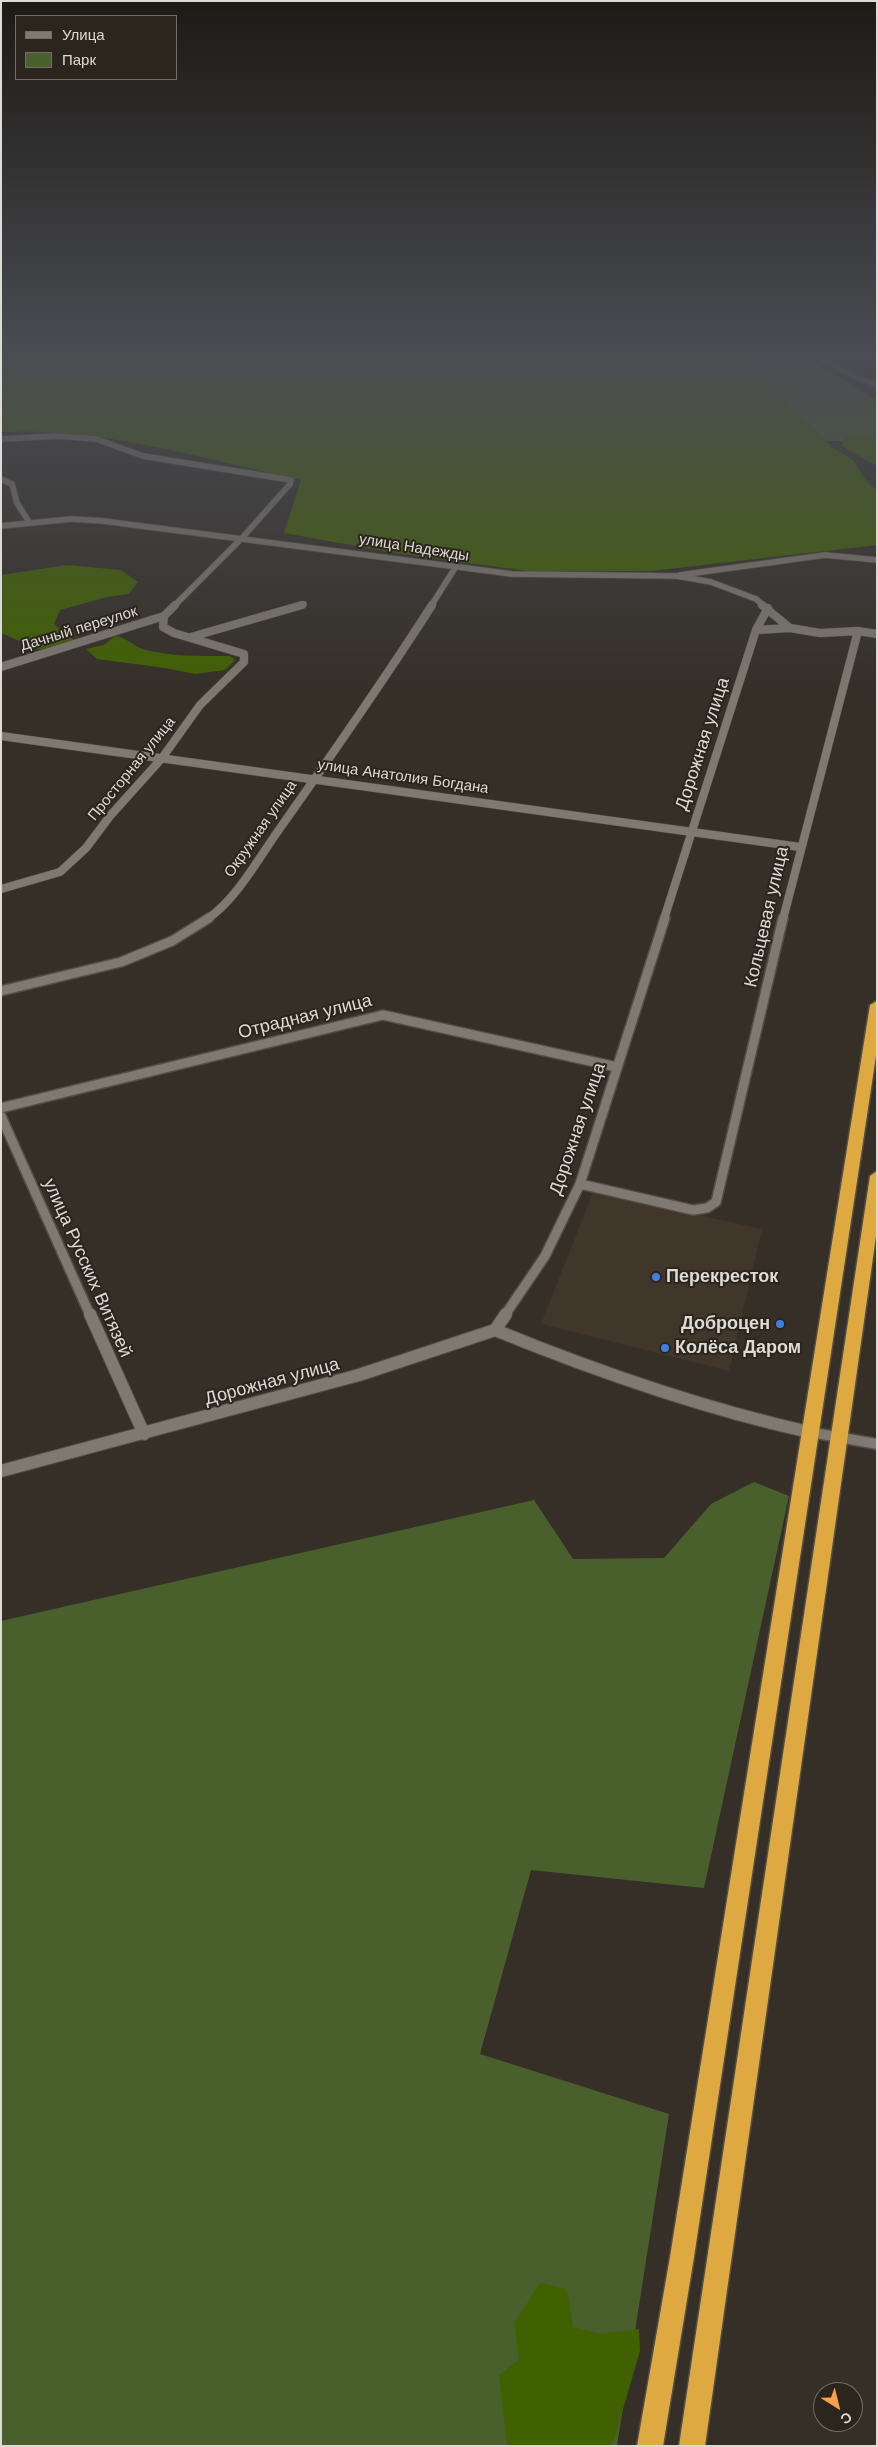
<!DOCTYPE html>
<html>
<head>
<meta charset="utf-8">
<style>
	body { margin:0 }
	#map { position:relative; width:878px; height:2447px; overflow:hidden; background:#352f28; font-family:Arial,sans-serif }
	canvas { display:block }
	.frame { position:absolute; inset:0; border:2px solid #dedad5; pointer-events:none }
	.legend { position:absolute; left:15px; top:15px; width:162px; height:65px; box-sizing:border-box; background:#2b251e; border:1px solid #736d67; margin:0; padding:6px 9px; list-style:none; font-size:15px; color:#dedad5 }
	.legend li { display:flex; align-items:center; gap:10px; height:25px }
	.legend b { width:25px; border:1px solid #736d67 }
	.north { position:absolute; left:813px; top:2382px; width:50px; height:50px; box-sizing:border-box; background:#2b251e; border:1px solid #736d67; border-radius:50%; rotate:144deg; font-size:14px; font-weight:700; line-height:20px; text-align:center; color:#dedad5 }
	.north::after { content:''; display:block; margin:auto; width:18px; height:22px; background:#f9a04c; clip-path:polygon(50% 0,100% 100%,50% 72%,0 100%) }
</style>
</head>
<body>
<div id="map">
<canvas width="878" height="2447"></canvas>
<div class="frame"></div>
<ul class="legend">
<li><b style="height:6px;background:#807971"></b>Улица</li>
<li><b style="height:14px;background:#4a602c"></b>Парк</li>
</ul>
<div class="north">С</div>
</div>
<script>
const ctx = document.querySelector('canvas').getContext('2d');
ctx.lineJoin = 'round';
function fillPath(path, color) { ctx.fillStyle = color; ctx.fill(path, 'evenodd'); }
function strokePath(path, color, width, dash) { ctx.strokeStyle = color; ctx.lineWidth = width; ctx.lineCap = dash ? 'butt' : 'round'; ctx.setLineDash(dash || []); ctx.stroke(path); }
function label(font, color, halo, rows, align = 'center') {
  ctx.font = font + ' Arial,sans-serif'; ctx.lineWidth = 4; ctx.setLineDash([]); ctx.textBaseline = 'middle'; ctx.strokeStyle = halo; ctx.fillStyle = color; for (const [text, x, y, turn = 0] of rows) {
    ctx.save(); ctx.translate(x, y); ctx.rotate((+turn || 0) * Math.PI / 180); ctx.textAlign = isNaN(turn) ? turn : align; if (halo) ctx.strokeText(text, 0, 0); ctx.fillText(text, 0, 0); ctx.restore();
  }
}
fillPath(new Path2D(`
	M593,1192L762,1229L729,1371L541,1324Z`), '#40362a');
fillPath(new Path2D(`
	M752,357H805L877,400V439L862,435H847L844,441H826L783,398Z
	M754,1482L789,1496L704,1888L531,1870L480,2054L669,2114L617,2446H1V1621L534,1500L573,1559L664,1558L711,1504Z`), '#4a602c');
fillPath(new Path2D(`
	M1,357H752L783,398L832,447L853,460L865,479L877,491V545L651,571H527L396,553L284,533L301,480C203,459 102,427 1,432Z
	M847,435H862L877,439V466L842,446Z
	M67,565L121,570L138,582L129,594L107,597L60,610L54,624L74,640L41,650L1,633V575Z
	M115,636C130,639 133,646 143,649C171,657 201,656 230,656L235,660L225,670L195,674L165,668L97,659L86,649L104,645Z
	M540,2283L567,2289L573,2327L601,2334L639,2329L640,2351L614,2440L609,2446H507L499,2375L519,2359L514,2323Z`), '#416100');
const streetFar3 = new Path2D(`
	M1,439L58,436L96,439L143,456L291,480L290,484L242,538L174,606
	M1,479L12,484L17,503L29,522
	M1,526L71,519L103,521L512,574L677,576L711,582L756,599L764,606
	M680,575L825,555L877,560
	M298,606L304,604
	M431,606L455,568`);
const streetFar2 = new Path2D(`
	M762,605L790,628
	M756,630L790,628L820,633L858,631L877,634
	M191,637L302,605
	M1,667L164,616
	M1,736L800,847
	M1,889L60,872L86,848L110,816L162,758L200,705L244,662V654L174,633L163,627L164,616L175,605
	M207,919C235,901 259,858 278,831C331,756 383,682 432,605
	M664,919L756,630L768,608
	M783,919L858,631`);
const streetFar1 = new Path2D(`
	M1,991L121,962L172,941L209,918
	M1,1108L383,1015L617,1067
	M1,1116L90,1315
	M580,1184L693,1210L707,1208L716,1202L783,918
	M505,1315L545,1256L580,1184L665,918`);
const street = new Path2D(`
	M90,1314L144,1434
	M495,1330C598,1372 701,1408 809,1432
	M1,1471L359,1375L495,1330L506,1314`);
const secondary = new Path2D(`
	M815,357H823L856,376L877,383V387L852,378Z
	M809,1427L877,1439V1449L804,1436L802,1432L804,1428Z`);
const highway = new Path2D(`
	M877,1001V1049L694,2257L663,2446H637L670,2257L870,1005Z
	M877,1171V1229L705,2446H679L870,1176Z`);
strokePath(streetFar3, '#524e47', 7);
strokePath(streetFar2, '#524e47', 9);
strokePath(streetFar1, '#524e47', 12);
strokePath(street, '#524e47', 14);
strokePath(secondary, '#524e47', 3);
strokePath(highway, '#524e47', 3);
strokePath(streetFar3, '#807971', 5.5);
strokePath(streetFar2, '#807971', 8);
strokePath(streetFar1, '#807971', 9);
strokePath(street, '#807971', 12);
fillPath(secondary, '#807971');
fillPath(highway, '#dfa942');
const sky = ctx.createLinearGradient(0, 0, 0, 700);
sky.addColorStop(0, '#1d1a16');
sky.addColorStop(0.51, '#4b4d53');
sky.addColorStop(1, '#4b4d5300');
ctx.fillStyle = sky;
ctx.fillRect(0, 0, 878, 700);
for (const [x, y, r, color] of [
	[656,1277,5,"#3f7fe0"],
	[780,1324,5,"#3f7fe0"],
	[665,1348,5,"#3f7fe0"]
]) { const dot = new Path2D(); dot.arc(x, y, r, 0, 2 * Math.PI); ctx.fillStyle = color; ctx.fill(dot); strokePath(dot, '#2b251e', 2); }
label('15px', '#dedad5', '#2b251e', [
	["улица Надежды",414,548,9],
	["Дачный переулок",79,629,-17],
	["Просторная улица",132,769,-51],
	["улица Анатолия Богдана",403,777,8],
	["Окружная улица",261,829,-55]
]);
label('18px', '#dedad5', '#2b251e', [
	["Дорожная улица",703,744,-72],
	["Кольцевая улица",767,917,-77],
	["Отрадная улица",305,1017,-14],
	["Дорожная улица",578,1129,-71],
	["улица Русских Витязей",87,1268,66],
	["Дорожная улица",272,1382,-15]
]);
label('bold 18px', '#dedad5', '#2b251e', [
	["Перекресток",666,1277],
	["Доброцен",770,1324,"right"],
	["Колёса Даром",675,1348]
], 'left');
</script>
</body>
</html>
